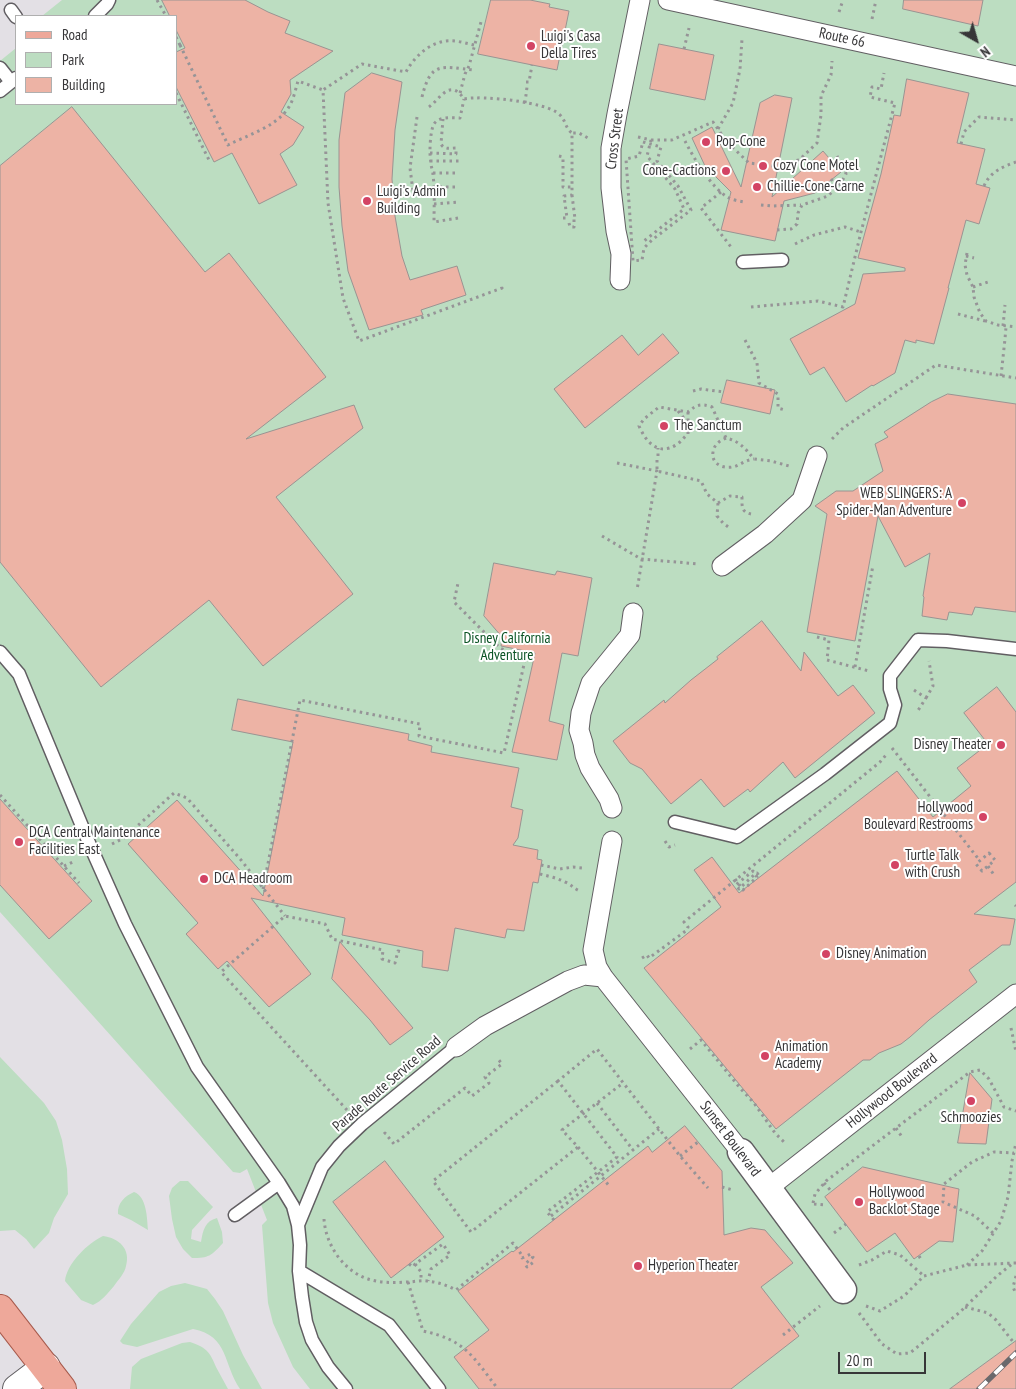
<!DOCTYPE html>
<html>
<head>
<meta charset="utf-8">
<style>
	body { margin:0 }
	#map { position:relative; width:1016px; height:1389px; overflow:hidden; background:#e3e0e5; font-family:"PT Sans Narrow",sans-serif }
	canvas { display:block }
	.legend { position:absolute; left:15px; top:15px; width:162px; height:90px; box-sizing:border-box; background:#fff; border:1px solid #afafaf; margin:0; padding:6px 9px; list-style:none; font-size:15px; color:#373638 }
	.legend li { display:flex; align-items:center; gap:10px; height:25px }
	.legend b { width:25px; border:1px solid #afafaf }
	.north { position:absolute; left:951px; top:15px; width:50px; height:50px; -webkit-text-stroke:4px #fff; paint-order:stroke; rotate:142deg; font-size:14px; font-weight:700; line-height:20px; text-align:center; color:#373638 }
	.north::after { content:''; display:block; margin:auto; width:18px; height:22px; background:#373638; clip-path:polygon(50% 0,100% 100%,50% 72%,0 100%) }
	.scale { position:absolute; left:838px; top:1352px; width:88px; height:22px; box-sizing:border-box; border:2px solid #373638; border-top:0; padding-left:6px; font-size:15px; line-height:18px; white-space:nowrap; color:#373638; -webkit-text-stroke:4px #fff; paint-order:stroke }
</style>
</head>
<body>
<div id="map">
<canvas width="1016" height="1389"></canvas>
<ul class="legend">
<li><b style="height:6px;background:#eea89a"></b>Road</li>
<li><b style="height:14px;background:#bcddc1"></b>Park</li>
<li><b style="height:14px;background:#edb3a5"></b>Building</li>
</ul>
<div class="north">N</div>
<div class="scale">20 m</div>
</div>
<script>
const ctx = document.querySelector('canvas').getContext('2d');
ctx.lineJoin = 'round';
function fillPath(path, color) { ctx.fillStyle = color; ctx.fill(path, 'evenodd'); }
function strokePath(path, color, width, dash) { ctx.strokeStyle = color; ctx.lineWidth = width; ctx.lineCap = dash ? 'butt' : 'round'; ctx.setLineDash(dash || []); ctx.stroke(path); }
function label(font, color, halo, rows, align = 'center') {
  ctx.font = font + ' "PT Sans Narrow",sans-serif'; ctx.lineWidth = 4; ctx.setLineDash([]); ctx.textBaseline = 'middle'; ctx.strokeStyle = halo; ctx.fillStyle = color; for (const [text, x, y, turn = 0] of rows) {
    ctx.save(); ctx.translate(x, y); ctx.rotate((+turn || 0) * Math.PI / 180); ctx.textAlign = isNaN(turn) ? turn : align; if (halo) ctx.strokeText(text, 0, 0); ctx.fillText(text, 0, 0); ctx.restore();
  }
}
fillPath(new Path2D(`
	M62,0H1016V1389H310L293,1367L273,1323L268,1303L262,1225L267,1220L247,1169L240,1173L233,1172L0,912V61L16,48V104H176V16H42Z
	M0,1057L44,1103L56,1121L62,1140L67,1169L68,1194L54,1218L49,1233L34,1249L26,1239L15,1230L0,1231Z
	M180,1181H188L213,1207L192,1230L191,1239L201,1242C203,1230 205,1221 217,1218L222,1232L223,1243C211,1256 209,1258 192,1258L183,1249L176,1237L172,1219L169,1196L172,1188Z
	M134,1192C147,1197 147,1218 148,1230L131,1220L118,1214C117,1203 125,1196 134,1192Z
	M103,1236C119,1238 131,1249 126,1266C125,1273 118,1280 114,1286C107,1294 102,1301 93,1305L81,1300L65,1281C67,1263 88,1243 103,1236Z
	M185,1283L207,1289L215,1299L223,1311L243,1355L262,1389H240C223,1364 229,1336 193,1329L137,1347L123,1344L120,1341L131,1324L159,1292L171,1286Z
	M190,1342C206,1347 210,1352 216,1367C220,1374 224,1382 228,1389H130L132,1367L141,1359L182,1343Z`), '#bcddc1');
const building = new Path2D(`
	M162,0H245L268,12L290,21L285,33L333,51L290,80L291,94L281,112L304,127L293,145L280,154L297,185L259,204L232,153L214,162L176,87V52L185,48L176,30V16H170Z
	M491,0H530L550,4L549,7L569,11L557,70L478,54Z
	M904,0H983L978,26L903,9Z
	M659,44L714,55L705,100L650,89Z
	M372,73L402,82L395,130L392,179L395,216L402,256L410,280L457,266L466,295L421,310L423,315L369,330L348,271L342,226L339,187V140L345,93Z
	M907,79L969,93L957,143L985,149L976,184L990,188L979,224L966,220L948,288H949L934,344L916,340V343L905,340L895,373L873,386L872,385L846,402L824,367L810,375L790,339L855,304L863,274L905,271V268L858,258L881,174L894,115L900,116Z
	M775,95L792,98L772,197L823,151L841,172L815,193L784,201L775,241L721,230L731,192L705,166L692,138L712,127L741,187L760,103Z
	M72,107L205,272L229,253L326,377L246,439L354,405L363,428L276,497L353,594L263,666L209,600L101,687L0,562V166Z
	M663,334L679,353L585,428L554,389L622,335L638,355Z
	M727,380L775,390L770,414L721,403Z
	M948,394L1016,404V612L975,607L972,615L949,612L947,620L922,616L924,597L923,596L930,553L905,567L878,516L855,641L807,632L827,514L815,506L836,491H853L883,471L875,444L888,437L884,432L931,402Z
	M494,563L555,575L557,571L592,578L578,656L562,653L549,721L564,725L557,760L512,752L527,689L535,653L501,646L502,637L484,616Z
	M762,621L801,671L804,652L838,696L853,685L875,713L795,778L783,762L750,792L748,789L724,807L701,779L671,804L642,769L630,763L613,741L664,700L665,703L691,680L718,659L717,657Z
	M997,687L1016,712V882L974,914L1015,919L1010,945H1002L969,970L977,982L929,1020L910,1037L901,1044L879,1053L870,1060H863L776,1129L644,968L721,907L694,870L712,857L739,893L897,771L933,817L971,786L957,768L988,744L964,713Z
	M238,699L409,734L408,740L432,746L431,752L519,768L511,807L523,810L518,838L513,845L538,850L537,859L542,860L538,883L533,882L524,931L507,929L505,938L455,928L448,971L422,967L423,951L342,935L345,918L251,898L311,974L269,1007L227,961L218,969L186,934L198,923L128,844L177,800L263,896L293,742L232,730Z
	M0,799L92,901L49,939L0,885Z
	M340,942L413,1028L390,1045L370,1020L332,979Z
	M970,1073L992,1099L986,1144L958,1143Z
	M685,1126L722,1171L724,1235L751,1228L765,1230L793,1263L761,1287L799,1336L731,1389H479L454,1357L489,1330L458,1291L512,1251L513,1252L648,1146L652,1152Z
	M385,1161L444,1237L391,1278L333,1202Z
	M863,1167L959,1189L953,1242L939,1241L914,1259L895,1233L867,1252L825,1197Z
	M1016,1341V1389H950Z`);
fillPath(building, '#edb3a5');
strokePath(building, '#9a9492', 1);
const service = new Path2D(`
	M11,10L16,17
	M95,16L107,4L109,0
	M0,68L11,82
	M0,91L16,78
	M743,262L782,260
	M0,652L19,674L89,843L125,924L197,1067L279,1183L293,1206L298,1225L300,1245L299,1271L302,1297L306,1322L312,1340L328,1367L346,1389
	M675,822L737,837L825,774L890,723L895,705L890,689V676L918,640L947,641L1016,649
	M235,1215L279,1183
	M298,1225L322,1167L339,1146L362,1124L456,1047
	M299,1271L389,1325L439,1389`);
const pedestrian = new Path2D(`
	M668,0L1016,76
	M620,280L621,254L616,231L611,188V148L617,114L640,0
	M722,566L765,534L802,500L817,456
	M612,808L609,799L590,768L585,755L583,743L579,730L581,713L591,683L630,635L633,613
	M612,841L593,950L597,967L603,977L741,1152
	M456,1047L485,1026L568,981L584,975L603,977
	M767,1189L1016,994`);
const minor = new Path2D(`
	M741,1152L843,1290`);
const secondary = new Path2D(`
	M17,1389L46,1367`);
const primary = new Path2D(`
	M0,1309L62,1389`);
strokePath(service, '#615e62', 15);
strokePath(pedestrian, '#615e62', 21);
strokePath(minor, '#615e62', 29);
strokePath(secondary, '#615e62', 30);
strokePath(primary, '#a75a4c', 30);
strokePath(new Path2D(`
	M157,0L166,16
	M839,12L843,0
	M872,19L876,0
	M176,37L180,45L176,47
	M180,45L228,145C246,136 274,127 286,111C293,103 295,91 298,81L323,90
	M474,45C465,43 456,40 446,41C429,43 414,57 406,72L362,64L323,90L328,203L343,298L359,341L502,288L500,284
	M684,49L689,28
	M526,82H529L532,65
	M176,93L210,162
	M460,93L465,74L469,66L481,22
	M422,97C431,60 442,67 474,70
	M525,103L527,87
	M429,107C441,98 450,78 464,99C482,95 546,102 559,114C566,120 565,128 572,133
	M417,117L410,168L413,191L433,190
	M718,129L733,103L740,69L742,39
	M638,137L651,140L647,156L675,189L684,209L644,241
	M651,140H672L713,122L727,142L749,163L774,166L799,160L817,143L821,115V96L831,75L832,61
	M685,141C693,157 712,189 729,198C733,200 739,201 744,202
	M643,142L661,147L657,161L678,186L691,210L652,240L644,248L642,260L633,261L626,159L639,156Z
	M961,144L964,132L979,117L1016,120
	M430,153L456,154V148C450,148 444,150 441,144L443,119
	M559,156L563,157V187H572
	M430,161H459
	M433,173H459
	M831,179L838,187
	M984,186C990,172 1002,167 1016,162
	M433,187H459
	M721,192L701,208L731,247
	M434,204L459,202
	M761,205L772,206L801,205
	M458,218L434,222C434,206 435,190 433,175C433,171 431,167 431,163C429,154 430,131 434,124C439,116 452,118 460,118L464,99
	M563,218H567L564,196L572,195V133H579L588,138
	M569,223L570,227H574V219H575L572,195
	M777,230L791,229L797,224L798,213L802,205L828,196L841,183L846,174L844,166L837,156
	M795,244L814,235L845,227L861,232
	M967,253L965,265L967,275L973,287L974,297L980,313L986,321L998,325L1016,327
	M966,256L974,258
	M973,287L988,282
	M751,307L818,301L843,307L861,232L895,103L870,97L872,87L881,89L884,73
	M958,314L985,321
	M1003,326L1005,305
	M745,340L757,363L759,383L778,394V408L785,410
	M1001,376L1005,339L1006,327
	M693,391L701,389L724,392
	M678,411L683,417L687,425
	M688,412V434C684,437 681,442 676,445C658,456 646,442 639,426L644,419L659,407L688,412C696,405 701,403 712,407L726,438C739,441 745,448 754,459L771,461L789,466
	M726,438C719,441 714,445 713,452C711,463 722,469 732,467C738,467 744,460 754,459
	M832,439L843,428L936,365L1016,378
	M658,456V448
	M657,460V471L701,481L707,494L718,503L730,496L742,497C742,506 741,512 751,514
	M617,463L657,471L637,590
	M718,503L717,516L723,523L731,529
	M602,536L641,559L699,564
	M817,637L829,640L827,660L869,671
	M855,667L873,565
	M914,690L926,698L917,712
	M926,698L933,686L929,661
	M892,748L980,861
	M0,795L79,883
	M665,841L669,847L675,845
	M112,844L124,838L174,793L187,798L241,860L285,916
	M989,853L995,860L982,871L976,864Z
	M541,865L560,869L573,867L583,868
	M64,866L75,861
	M988,866L994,875
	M540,874C548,876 557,878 565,882C571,884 574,889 580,891
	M735,879C738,883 740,886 743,890L757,877L753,871L738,883L736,885L739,889L741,887L755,874L757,873L760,877
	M263,889L300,700L420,724L419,736L504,753L525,660L500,648L454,602L458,583
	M1015,905L1016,906
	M642,958L647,955L649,958L687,930L688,927L684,922L880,762L886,755
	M1011,1028L1016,1052
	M690,1049L701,1040L740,1088L754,1103L775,1133L786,1144
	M558,1081L433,1181L471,1232L578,1147L562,1130L623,1083
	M597,1103L633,1150
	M347,1110L221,972L285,916L325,924L332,939L383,950L382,959L395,963L398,951L402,952
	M896,1128L902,1137
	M384,1134L385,1133L394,1144L465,1088L472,1096L489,1083L485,1077L502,1064L498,1059
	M578,1147L610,1187
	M680,1156L698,1142
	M824,1183L832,1192
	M722,1187L733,1190
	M813,1203L815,1194L826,1181L970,1072L980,1070L989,1079L1004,1107L1016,1111
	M814,1204L826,1205
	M551,1216L659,1129
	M324,1219C325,1233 330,1246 339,1258C358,1281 378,1284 407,1282C414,1282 420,1280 427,1281C437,1282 447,1285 456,1290L513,1243L521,1254L522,1258L531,1254L533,1257L525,1264L527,1267L535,1261
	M554,1220L547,1212L617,1157L558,1081L597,1049L680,1156L708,1188
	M834,1233L846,1224
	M993,1233L975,1216L943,1202L944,1184L972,1162L994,1152L1014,1153
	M919,1256L922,1261
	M409,1264L413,1267L415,1264L443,1244L450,1255L431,1269L428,1281
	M415,1264L421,1272V1281
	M859,1265L872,1260L887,1251L900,1255L924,1276
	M967,1265L982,1251L1001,1221L1008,1197L1012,1161L1016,1143
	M1016,1276L1013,1287L1016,1294
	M408,1282L423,1331C466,1340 473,1357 498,1389
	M866,1306L880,1311L904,1296L924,1276L967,1265L1016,1263
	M965,1307L988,1313L996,1320L1014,1343
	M859,1313L882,1344L897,1354L910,1353L960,1312L997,1276L1012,1264
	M783,1335L820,1306`), '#969497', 3, [2.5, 4]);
strokePath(service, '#fff', 12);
strokePath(pedestrian, '#fff', 19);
strokePath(minor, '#fff', 26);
strokePath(secondary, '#fff', 28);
strokePath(primary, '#eea89a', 28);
const rail = new Path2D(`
	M979,1389L1016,1353`);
strokePath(rail, '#6a696c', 5.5);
strokePath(rail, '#fff', 4, [11]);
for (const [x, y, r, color] of [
	[531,46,5,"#d34364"],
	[706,142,5,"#d34364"],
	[763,166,5,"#d34364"],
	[726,171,5,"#d34364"],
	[757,187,5,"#d34364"],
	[367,201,5,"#d34364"],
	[664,426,5,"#d34364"],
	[962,503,5,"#d34364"],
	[1001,745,5,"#d34364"],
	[983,817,5,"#d34364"],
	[19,842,5,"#d34364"],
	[895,865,5,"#d34364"],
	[204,879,5,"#d34364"],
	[826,954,5,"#d34364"],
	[765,1056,5,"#d34364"],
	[971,1101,5,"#d34364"],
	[859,1202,5,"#d34364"],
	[638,1266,5,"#d34364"]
]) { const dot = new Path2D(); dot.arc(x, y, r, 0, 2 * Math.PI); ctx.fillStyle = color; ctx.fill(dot); strokePath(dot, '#fff', 2); }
label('15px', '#373638', '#fff', [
	["Luigi's Casa",541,37],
	["Della Tires",541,54],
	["Pop-Cone",716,142],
	["Cozy Cone Motel",773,166],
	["Cone-Cactions",716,171,"right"],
	["Chillie-Cone-Carne",767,187],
	["Luigi's Admin",377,192],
	["Building",377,209],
	["The Sanctum",674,426],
	["WEB SLINGERS: A",952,494,"right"],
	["Spider-Man Adventure",952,511,"right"],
	["Disney Theater",991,745,"right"],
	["Hollywood",973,808,"right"],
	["Boulevard Restrooms",973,825,"right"],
	["DCA Central Maintenance",29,833],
	["Facilities East",29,850],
	["Turtle Talk",905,856],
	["with Crush",905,873],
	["DCA Headroom",214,879],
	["Disney Animation",836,954],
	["Animation",775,1047],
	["Academy",775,1064],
	["Schmoozies",971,1118,"center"],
	["Hollywood",869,1193],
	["Backlot Stage",869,1210],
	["Hyperion Theater",648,1266]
], 'left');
label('15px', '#373638', '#fff', [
	["Route 66",842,38,12],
	["Cross Street",615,139,-83],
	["Parade Route Service Road",387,1084,-41],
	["Hollywood Boulevard",892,1091,-38],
	["Sunset Boulevard",730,1139,53]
]);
label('15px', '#0a5324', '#fff', [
	["Disney California",507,639],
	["Adventure",507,656]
]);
</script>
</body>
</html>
